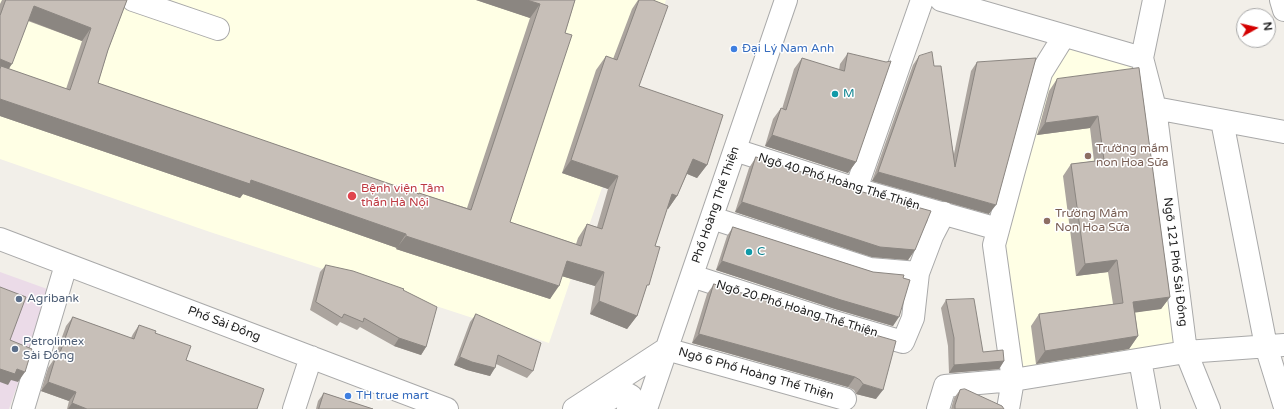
<!DOCTYPE html>
<html>
<head>
<meta charset="utf-8">
<style>
	body { margin:0 }
	#map { position:relative; width:1284px; height:409px; overflow:hidden; background:#f2efe9; font-family:"Varela Round",sans-serif }
	canvas { display:block }
	.north { position:absolute; left:1236px; top:8px; width:40px; height:40px; box-sizing:border-box; background:#fff; border:1px solid #a7a7a7; border-radius:50%; rotate:82deg; font-size:11px; font-weight:700; line-height:16px; text-align:center; color:#222 }
	.north::after { content:''; display:block; margin:auto; width:14px; height:18px; background:#d40000; clip-path:polygon(50% 0,100% 100%,50% 72%,0 100%) }
</style>
</head>
<body>
<div id="map">
<canvas width="1284" height="409"></canvas>
<div class="north">N</div>
</div>
<script>
const ctx = document.querySelector('canvas').getContext('2d');
ctx.lineJoin = 'round';
function fillPath(path, color) { ctx.fillStyle = color; ctx.fill(path, 'evenodd'); }
function strokePath(path, color, width, dash) { ctx.strokeStyle = color; ctx.lineWidth = width; ctx.lineCap = dash ? 'butt' : 'round'; ctx.setLineDash(dash || []); ctx.stroke(path); }
function label(font, color, halo, rows, align = 'center') {
  ctx.font = font + ' "Varela Round",sans-serif'; ctx.lineWidth = 3; ctx.setLineDash([]); ctx.textBaseline = 'middle'; ctx.strokeStyle = halo; ctx.fillStyle = color; for (const [text, x, y, turn = 0] of rows) {
    ctx.save(); ctx.translate(x, y); ctx.rotate((+turn || 0) * Math.PI / 180); ctx.textAlign = isNaN(turn) ? turn : align; if (halo) ctx.strokeText(text, 0, 0); ctx.fillText(text, 0, 0); ctx.restore();
  }
}
fillPath(new Path2D(`
	M0,272L50,290L9,409H0Z`), '#ebdbe8');
fillPath(new Path2D(`
	M0,0H666L549,343L210,232L0,159Z
	M1064,48L1143,65L1183,349L1020,372L1000,227L1041,84Z`), '#ffffe5');
const minor = new Path2D(`
	M133,0L218,29
	M941,0L1142,58
	M1281,0L1284,10
	M1155,108L1284,132
	M1222,121L1266,346L1284,404
	M735,150L856,189L998,229
	M856,189L922,0
	M712,218L870,269L918,273
	M0,239L447,409
	M692,276L831,321L903,342L913,318L918,273L932,236L944,213
	M666,349L845,399
	M1140,360L1149,409
	M601,404L620,393L624,392L631,396V400L628,409
	M23,409L66,265
	M294,409L311,357
	M574,409L666,349
	M646,409L786,0
	M938,409L945,386L1013,380L1186,352L1155,108L1142,58L1154,0
	M1008,409L1013,380L994,245L1013,174L1041,73L1064,36
	M1209,409L1186,352L1284,345`);
strokePath(minor, '#a9a9a9', 24);
strokePath(minor, '#fff', 22);
fillPath(new Path2D(`
	M2,0H127L108,50L98,83L418,194L419,193L467,208L530,18L476,0H575L565,33L510,222L576,244L578,238L587,224L597,227L608,189L562,173L596,70L606,56L613,59L632,9L638,0H653L639,86L707,165L697,178L687,174L677,196L668,209H667L655,246L645,291L637,316L627,329L590,314L595,286L562,276L550,299L396,249L397,248L243,194L240,198L0,116V4ZM28,21L82,41L66,89L9,69Z
	M848,53L856,162L848,173L765,146L773,119L781,108L782,109L794,69L802,58L839,70L840,64Z
	M919,56L934,66L954,154L971,71L977,62L989,214L872,181L913,65Z
	M1139,68L1170,297L1161,309L1135,312L1138,336L1129,349L1036,364L1031,326L1039,314L1113,304L1108,272L1076,276L1063,176L1071,164L1094,161L1090,128L1037,135L1049,91L1057,79Z
	M756,157L915,250L908,260L872,257L735,212L749,168Z
	M733,227L873,272L903,278L893,326L835,309L716,270L727,236Z
	M326,265L403,290L426,347L421,355L394,346L360,327L357,330L340,322L337,326L310,310L320,272Z
	M714,284L834,323L876,399L856,394L854,390L848,387L692,343L707,294Z
	M946,300L983,352L1004,361L999,369L949,373L948,346L941,308Z
	M476,314L533,371L527,378L496,364L490,376L467,370L454,365L470,322Z
	M73,317L131,338L133,334L139,325L155,333L186,360L257,409H67L69,401L41,391L48,368L54,359L66,326Z
	M960,390L1004,409H951L954,398Z
	M324,393L373,409H316L318,401Z`), '#aba49e');
fillPath(new Path2D(`
	M476,0H527L540,4L530,18Z
	M34,6L91,28L82,41L25,19Z
	M0,59L12,64L3,77L1,66L0,68Z
	M0,99L251,180L406,234L397,248L243,194L240,198L0,116Z
	M1098,116L1090,128L1037,135L1045,123Z
	M772,135L856,162L848,173L765,146Z
	M693,159L707,165L697,178L683,172Z
	M571,160L618,176L608,189L562,173Z
	M878,172L996,205L989,214L872,181Z
	M672,194L677,196L668,209L663,207Z
	M742,202L915,250L908,260L872,257L735,212Z
	M406,236L559,286L550,299L396,249Z
	M1117,260L1108,272L1076,276L1085,264Z
	M567,261L604,272L595,286L558,275Z
	M722,261L899,317L893,326L835,309L716,270Z
	M1170,297L1161,309L1125,314L1133,302Z
	M599,301L637,316L627,329L590,314Z
	M699,334L855,377L848,387L692,343Z
	M1138,336L1129,349L1036,364L1045,351Z
	M399,338L426,347L421,355L394,346Z
	M460,357L495,368L490,376L467,370L454,365Z
	M1004,361L999,369L949,373L954,365Z
	M0,369H17L25,372L18,382L11,380L8,385L0,382Z
	M48,382L76,392L69,401L41,391Z
	M863,384L883,390L876,399L856,394Z
	M72,403L87,409H68Z`), '#8b8681');
const building = new Path2D(`
	M6,0H127L108,50L98,83L419,194V193L471,210L540,4L527,0H575L565,33L572,35L510,222L581,246L587,224L602,229L618,176L571,160L606,56L617,60L639,0H653L668,6L639,86L723,115L707,165L693,159L677,196L672,194L655,246L660,247L649,285H647L637,316L599,301L604,272L567,261L559,286L406,236V234L251,180L250,184L0,99V69L1,66L70,90L91,28L34,6L12,64L0,59V16Z
	M932,52L934,66H941L955,167L977,62L1036,58L996,205L878,172L919,56Z
	M848,53L886,62L891,61L856,162L772,135L781,108L786,110L802,58L844,71Z
	M1139,68L1170,297L1133,302L1138,336L1045,351L1039,314L1123,303L1117,260L1085,264L1071,164L1104,160L1098,116L1045,123L1057,79Z
	M756,157L859,191L931,211L915,250L880,247L742,202Z
	M733,227L873,272L904,275L903,278L910,280L899,317L841,300L722,261Z
	M326,265L353,271L404,289L403,290L437,307L426,347L399,338L364,318L363,322L344,314L342,318L316,302Z
	M714,284L834,323L896,341L883,390L863,384L860,380L855,377L699,334Z
	M0,287L26,297L10,340L32,349L25,372L17,369L15,374L0,369Z
	M974,299L983,352L1003,350L1004,361L954,365V338L946,300Z
	M476,314L541,343L533,371L498,355L495,368L472,362L460,357Z
	M73,317L134,339L139,325L156,331L155,333L191,346L186,360L264,389L257,409H87L72,403L76,392L48,382L55,359L57,360Z
	M965,389L1002,406L1004,409H955V405L960,390Z
	M324,393L373,409H319Z`);
fillPath(building, '#c7bfb8');
strokePath(building, '#8b8681', 1);
for (const [x, y, r, color] of [
	[734,49,4,"#3f7fe0"],
	[835,94,4,"#0f9aa8"],
	[1088,156,4,"#8d6e63"],
	[352,196,5,"#e0444e"],
	[1047,221,4,"#8d6e63"],
	[749,252,4,"#0f9aa8"],
	[19,299,4,"#5c6f8a"],
	[15,349,4,"#5c6f8a"],
	[348,396,4,"#3f7fe0"]
]) { const dot = new Path2D(); dot.arc(x, y, r, 0, 2 * Math.PI); ctx.fillStyle = color; ctx.fill(dot); strokePath(dot, '#fff', 1.5); }
label('12px', '#366cbe', '#fff', [
	["Đại Lý Nam Anh",742,49],
	["TH true mart",356,396]
], 'left');
label('12px', '#0d838f', '#fff', [
	["M",843,94],
	["C",757,252]
], 'left');
label('12px', '#785e54', '#fff', [
	["Trường mầm",1096,149],
	["non Hoa Sữa",1096,163],
	["Trường Mầm",1055,214],
	["Non Hoa Sữa",1055,228]
], 'left');
label('12px', '#222', '#fff', [
	["Ngõ 40 Phố Hoàng Thế Thiện",839,182,17],
	["Phố Hoàng Thế Thiện",716,205,-71],
	["Ngõ 121 Phố Sài Đồng",1175,262,83],
	["Ngõ 20 Phố Hoàng Thế Thiện",797,309,17],
	["Phố Sài Đồng",224,324,21],
	["Ngõ 6 Phố Hoàng Thế Thiện",756,374,16]
]);
label('12px', '#be3a42', '#fff', [
	["Bệnh viện Tâm",361,189],
	["thần Hà Nội",361,203]
], 'left');
label('12px', '#4e5e75', '#fff', [
	["Agribank",27,299],
	["Petrolimex",23,342],
	["Sài Đồng",23,356]
], 'left');
</script>
</body>
</html>
